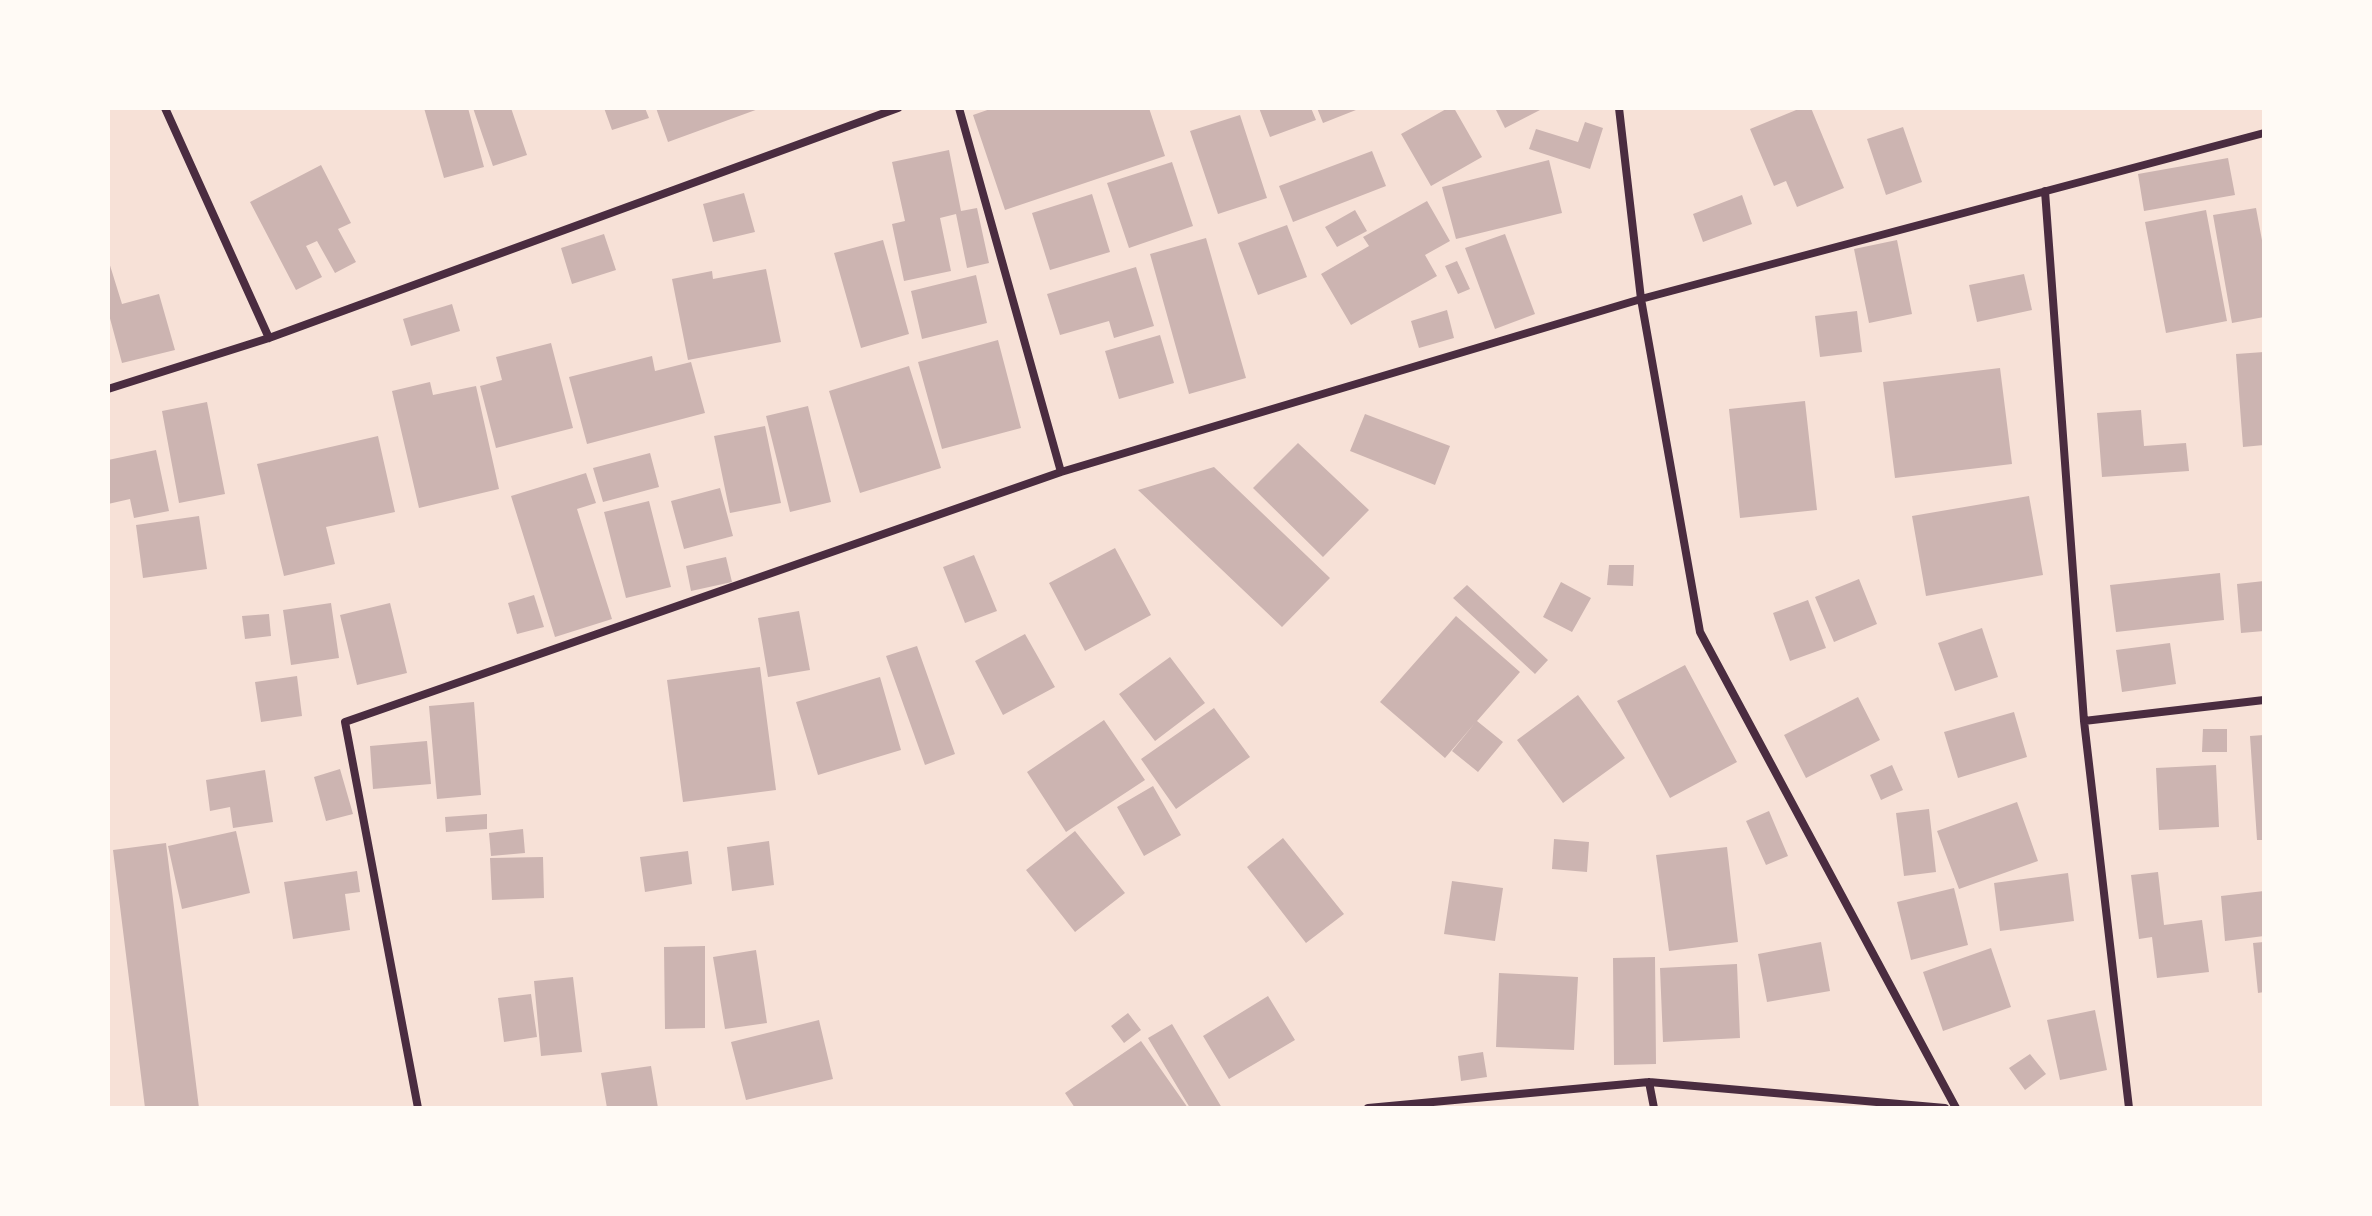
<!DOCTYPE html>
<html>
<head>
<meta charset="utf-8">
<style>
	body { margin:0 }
	#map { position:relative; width:2372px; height:1216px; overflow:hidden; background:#f7e1d7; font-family:"IBM Plex Serif",serif }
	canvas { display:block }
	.frame { position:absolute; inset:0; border:110px solid #fffaf5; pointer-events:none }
</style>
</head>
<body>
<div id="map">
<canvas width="2372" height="1216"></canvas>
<div class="frame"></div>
</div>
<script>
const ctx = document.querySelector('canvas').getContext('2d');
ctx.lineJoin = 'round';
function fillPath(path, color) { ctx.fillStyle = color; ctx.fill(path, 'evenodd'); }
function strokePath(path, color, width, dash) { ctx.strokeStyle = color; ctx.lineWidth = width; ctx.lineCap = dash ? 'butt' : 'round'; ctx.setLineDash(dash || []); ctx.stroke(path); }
fillPath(new Path2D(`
	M424,108H468L484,167L444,178Z
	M473,108H511L527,155L493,166Z
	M604,108H645L649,118L612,130Z
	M656,108H761L668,142Z
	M993,108H1149L1165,156L1005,210L973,115Z
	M1259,108H1311L1316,120L1270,137Z
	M1317,108H1361L1323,123Z
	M1448,108H1454L1482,157L1431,186L1401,134Z
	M1495,108H1539L1540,110L1505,128Z
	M1801,108H1811L1844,188L1797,207L1786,181L1774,186L1750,129Z
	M1240,115L1267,198L1218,214L1190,131Z
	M1585,122L1603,128L1590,169L1529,149L1536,129L1578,142Z
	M1903,127L1922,182L1886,195L1867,139Z
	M949,150L961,211L977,208L989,263L967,268L956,214L940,218L951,271L904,281L892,224L905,221L892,162Z
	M1372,151L1386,186L1293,222L1279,186Z
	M2228,158L2235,195L2144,211L2138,174Z
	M1549,160L1562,213L1456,239L1442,187Z
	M1172,162L1193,226L1129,248L1107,183Z
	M321,165L351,223L338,229L356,262L335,273L317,241L306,246L322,277L296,290L250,202Z
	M744,193L755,232L713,242L703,204Z
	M1092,194L1110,252L1050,270L1032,213Z
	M1742,195L1752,224L1703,242L1693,214Z
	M1427,201L1450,241L1425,255L1437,276L1351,325L1321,274L1369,246L1363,237Z
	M2256,208L2264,251V317L2232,323L2213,215Z
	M1355,210L1367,231L1337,247L1325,227Z
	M2206,210L2227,321L2166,333L2145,222Z
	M1287,225L1307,277L1258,295L1238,243Z
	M604,234L616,270L572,284L561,248Z
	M1505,234L1535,314L1495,329L1465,248Z
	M1206,238L1246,378L1189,394L1150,254Z
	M883,240L909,334L861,348L834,253Z
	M1897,240L1912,314L1869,323L1854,249Z
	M108,259L122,304L159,294L175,350L122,363L108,311Z
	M1457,261L1470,289L1458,294L1445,266Z
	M1136,267L1154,326L1114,338L1109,321L1060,335L1047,294Z
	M766,269L781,342L688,360L672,279L712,271L713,279Z
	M2024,274L2032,310L1977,322L1969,285Z
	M976,275L987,323L922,339L911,291Z
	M452,304L460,331L411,346L403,319Z
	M1447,310L1454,338L1419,348L1411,321Z
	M1857,311L1862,352L1820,357L1815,316Z
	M1160,335L1174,383L1119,399L1105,351Z
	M998,340L1021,428L942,449L918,362Z
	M551,343L573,428L496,448L480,386L502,380L496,357Z
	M2264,352V445L2243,447L2236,354Z
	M652,356L655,371L691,362L705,413L587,444L569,377Z
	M909,366L941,468L860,493L829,391Z
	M2000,368L2012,464L1895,478L1883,382Z
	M430,382L433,395L476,386L499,489L419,508L392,391Z
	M1805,401L1817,510L1740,518L1729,409Z
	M207,402L225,494L179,503L162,411Z
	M808,406L831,502L790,512L766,416Z
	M2141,410L2144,446L2186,443L2189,471L2102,477L2097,413Z
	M1365,414L1450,446L1435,485L1350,451Z
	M765,426L781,503L730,513L714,436Z
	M378,436L395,512L326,527L335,564L284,576L257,464Z
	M1298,443L1369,510L1323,557L1253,488Z
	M156,450L169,511L134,518L130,499L108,504V460Z
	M650,453L659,487L603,502L593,468Z
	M1214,467L1330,578L1282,627L1138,490Z
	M586,473L596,503L577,509L612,619L555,637L511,496Z
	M720,488L733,536L684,549L671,501Z
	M2029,496L2043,575L1926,596L1912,516Z
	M649,501L671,587L626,598L604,512Z
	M199,516L207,569L143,578L136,525Z
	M1115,548L1151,615L1085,651L1049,583Z
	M974,555L997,611L965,623L943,567Z
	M726,557L732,582L691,591L686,566Z
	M1609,565H1634L1633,586L1607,585Z
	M2220,573L2224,620L2116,632L2110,585Z
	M1859,579L1877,624L1834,642L1815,597Z
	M2264,581V631L2241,633L2237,584Z
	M1561,582L1591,598L1572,632L1543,617Z
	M1467,585L1548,660L1535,674L1453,598Z
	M534,595L544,627L517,634L508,603Z
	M1808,600L1826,648L1790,661L1773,613Z
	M331,603L339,658L291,665L283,610Z
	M390,603L407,673L357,685L340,615Z
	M799,611L810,670L768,677L758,618Z
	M269,614L271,636L245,639L242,616Z
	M1456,616L1520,672L1477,721L1503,742L1478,772L1452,751L1475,723L1445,758L1380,702Z
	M1982,628L1998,677L1955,691L1938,643Z
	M1025,634L1055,687L1003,715L975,661Z
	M2170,643L2176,684L2122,692L2116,650Z
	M917,646L955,754L925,765L886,656Z
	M1170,657L1205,703L1155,741L1119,694Z
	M1685,665L1737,762L1670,798L1617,701Z
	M760,667L776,790L683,802L667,680Z
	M297,676L302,716L261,722L255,682Z
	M880,677L901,750L818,775L796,702Z
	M1578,695L1625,758L1563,803L1517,740Z
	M1858,697L1880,740L1806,778L1784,735Z
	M474,702L481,795L437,799L429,706Z
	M1214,708L1250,757L1176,809L1141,759Z
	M2014,712L2027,757L1958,778L1944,732Z
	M1104,720L1145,780L1066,832L1027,772Z
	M2203,729H2227V752H2202Z
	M2264,735V840H2257L2250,736Z
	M427,741L431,784L373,789L370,746Z
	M1892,765L1903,790L1881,800L1870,775Z
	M2216,765L2219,827L2159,830L2156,768Z
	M340,769L353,814L326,821L314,777Z
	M265,770L273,822L233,828L230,807L210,811L206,780Z
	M1153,786L1181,835L1144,856L1117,807Z
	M2017,802L2038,861L1959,889L1937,831Z
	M1929,809L1936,872L1904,876L1896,813Z
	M1769,811L1788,856L1766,865L1746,821Z
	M487,814V829L446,832L445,817Z
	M523,829L525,853L491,856L489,833Z
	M236,831L250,893L182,909L168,846Z
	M1075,831L1125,893L1075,932L1026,870Z
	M1283,838L1344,914L1306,943L1247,867Z
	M1554,839L1589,842L1587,872L1552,869Z
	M769,841L774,885L732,891L727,847Z
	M166,843L199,1108H145L113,850Z
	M1727,847L1738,942L1669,951L1656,855Z
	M688,851L692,884L645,892L640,857Z
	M543,857L544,898L492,900L490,858Z
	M357,871L360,892L345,894L350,930L293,939L284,882Z
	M2158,872L2164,925L2202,920L2209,972L2157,978L2152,937L2139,939L2131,875Z
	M2068,873L2074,921L2000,931L1994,883Z
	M1452,881L1503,888L1495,941L1444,934Z
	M1954,888L1968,945L1911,960L1897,902Z
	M2264,891V936L2225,941L2221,896Z
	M1821,942L1830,991L1767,1002L1758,954Z
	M2264,942V992L2258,993L2253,943Z
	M705,946V1028L665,1029L664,947Z
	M1991,948L2011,1007L1943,1031L1923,972Z
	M756,950L767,1023L725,1029L713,957Z
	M1655,957L1656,1064L1614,1065L1613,958Z
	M1737,964L1740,1038L1663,1042L1660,968Z
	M1499,973L1578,977L1574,1050L1496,1047Z
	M573,977L582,1052L541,1056L534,981Z
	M531,994L537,1037L504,1042L498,998Z
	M1268,996L1295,1040L1229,1079L1203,1036Z
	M2095,1010L2107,1070L2060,1080L2047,1020Z
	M1128,1013L1141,1030L1124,1043L1111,1026Z
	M819,1020L833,1079L746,1100L731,1042Z
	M1172,1024L1222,1108H1190L1148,1038Z
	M1141,1041L1188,1108H1075L1065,1093Z
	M1483,1052L1487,1077L1461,1081L1458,1056Z
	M2030,1054L2046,1074L2025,1090L2009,1068Z
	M651,1066L658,1108H607L601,1073Z`), '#ccb4b1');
strokePath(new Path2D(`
	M165,108L269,338
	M959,108L1061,472
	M1619,108L1641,299L1700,632L1956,1108
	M2045,191L2084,721L2129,1108
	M108,389L269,338L898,108
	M2084,721L2264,700
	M1649,1082L1654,1108
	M418,1108L345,722L1061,472L1641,299L2264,133
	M1368,1108L1649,1082L1945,1108`), '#4a2c40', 8);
</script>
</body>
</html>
